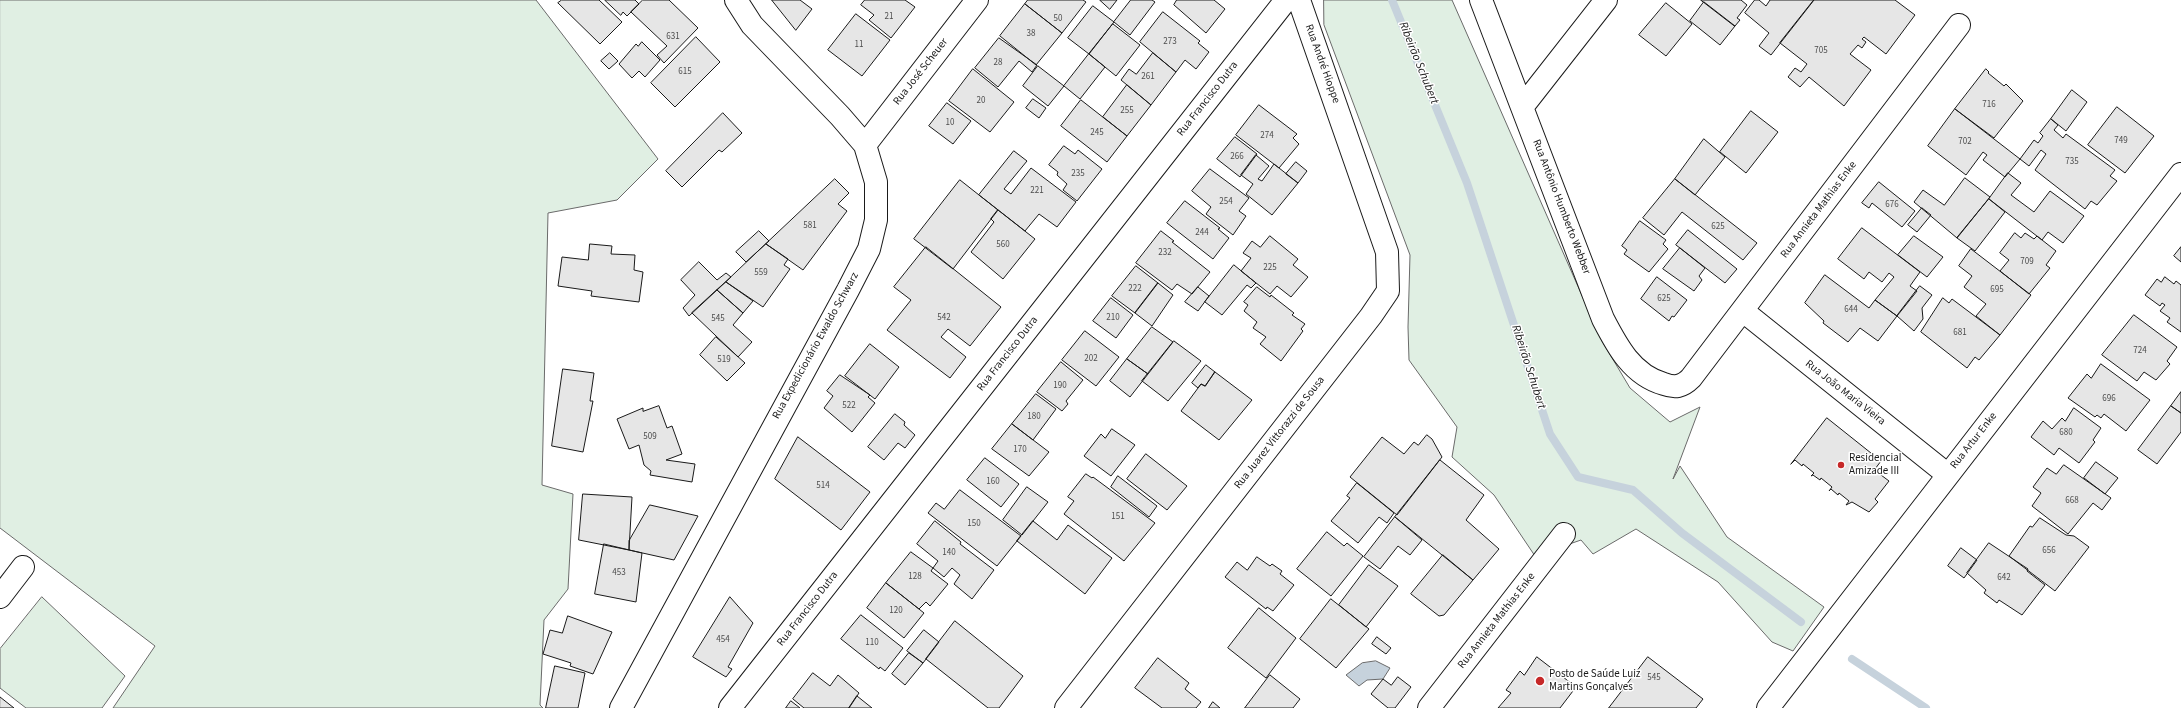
<!DOCTYPE html>
<html>
<head>
<meta charset="utf-8">
<style>
	body { margin:0 }
	canvas { display:block; background:#fff }
</style>
</head>
<body>
<canvas width="2181" height="708"></canvas>
<script>
const ctx = document.querySelector('canvas').getContext('2d');
ctx.lineJoin = 'round';
function fillPath(path, color) { ctx.fillStyle = color; ctx.fill(path, 'evenodd'); }
function strokePath(path, color, width, dash) { ctx.strokeStyle = color; ctx.lineWidth = width; ctx.lineCap = dash ? 'butt' : 'round'; ctx.setLineDash(dash || []); ctx.stroke(path); }
function label(font, color, halo, rows, align = 'center') {
  ctx.font = font + ' "Source Sans 3",sans-serif'; ctx.lineWidth = 3; ctx.setLineDash([]); ctx.textBaseline = 'middle'; ctx.strokeStyle = halo; ctx.fillStyle = color; for (const [text, x, y, turn = 0] of rows) {
    ctx.save(); ctx.translate(x, y); ctx.rotate((+turn || 0) * Math.PI / 180); ctx.textAlign = isNaN(turn) ? turn : align; if (halo) ctx.strokeText(text, 0, 0); ctx.fillText(text, 0, 0); ctx.restore();
  }
}
const green = new Path2D(`
	M0,0H536L658,159L617,200L548,213L542,485L573,494L568,589L544,620L540,705L543,708H113L155,646L0,528Z
	M1324,0H1452L1602,341L1630,388L1670,422L1700,407L1673,479L1680,466L1727,537L1824,607L1793,651L1772,642L1718,582L1636,529L1593,554L1581,540L1535,556L1494,495L1452,457L1457,427L1409,360L1408,327L1410,255L1324,25Z
	M42,597L125,676L102,708H26L0,688V649Z`);
fillPath(green, '#e0efe3');
strokePath(green, '#6a6a6a', 1);
const water = new Path2D(`
	M1376,661L1390,668L1383,679L1367,680L1359,686L1346,675L1362,663Z`);
fillPath(water, '#c6d2dc');
strokePath(water, '#6a6a6a', 1);
strokePath(new Path2D(`
	M1392,0L1467,183L1550,434L1578,477L1633,490L1682,533L1801,622
	M1852,659L1926,708`), '#c6d2dc', 8);
const building = new Path2D(`
	M562,0H599L622,22L600,44L558,3Z
	M605,0H635L639,4L627,16L623,12L621,15Z
	M643,0H669L698,28L664,63L657,55L667,46L631,12Z
	M772,0H800L812,9L796,30Z
	M865,0H905L915,7L891,38L869,20L874,15L861,5Z
	M1028,0H1083L1086,2L1062,33L1025,4Z
	M1100,0H1117L1110,9Z
	M1131,0H1152L1155,2L1130,35L1114,22Z
	M1177,0H1214L1225,9L1206,33L1174,5Z
	M1701,0H1741L1747,5L1737,18L1740,20L1735,26Z
	M1755,0H1759L1766,6L1770,0H1814L1771,55L1759,46L1769,33L1745,13Z
	M1814,0H1895L1915,15L1886,54L1864,37L1862,39L1866,42L1862,48L1858,45L1850,54L1871,70L1844,106L1809,77L1800,87L1788,77L1795,68L1801,72L1807,64L1780,43Z
	M1704,2L1735,26L1720,45L1690,21Z
	M1666,3L1692,24L1666,56L1639,35Z
	M1025,4L1062,33L1036,65L1000,36Z
	M1093,6L1114,22L1089,54L1068,38Z
	M1163,12L1200,41L1198,43L1209,52L1196,69L1185,60L1176,72L1140,42Z
	M856,14L890,40L862,76L828,50Z
	M1113,24L1140,45L1116,76L1089,54Z
	M696,37L720,62L675,107L651,83Z
	M999,38L1037,65L1032,72L1019,61L998,87L975,68Z
	M642,42L660,60L645,77L639,71L632,78L619,64L636,44L638,46Z
	M610,53L618,61L609,69L601,61Z
	M1153,53L1176,72L1151,105L1121,80L1129,69L1136,74Z
	M1089,54L1105,67L1080,99L1064,86Z
	M1038,66L1064,86L1048,106L1023,86Z
	M973,69L1014,102L990,132L949,101Z
	M1986,69L1989,72L1988,73L2004,86L2006,84L2023,101L1994,138L1955,109Z
	M1127,85L1151,105L1127,136L1103,117Z
	M2072,90L2087,102L2066,131L2051,119Z
	M1033,99L1046,108L1039,118L1026,108Z
	M1081,100L1127,136L1107,162L1061,126Z
	M947,103L971,121L953,144L929,126Z
	M1259,105L1297,134L1293,138L1299,144L1279,168L1236,135Z
	M2117,107L2154,136L2125,173L2088,145Z
	M1955,109L2020,159L2005,177L1983,160L1987,155L1983,152L1966,175L1928,146Z
	M1751,111L1778,132L1746,173L1720,152Z
	M723,113L742,133L722,152L719,150L682,187L666,171Z
	M2051,119L2058,125L2054,130L2063,138L2066,134L2115,170L2110,176L2117,181L2097,205L2091,201L2085,209L2035,170L2046,154L2041,150L2029,166L2020,159L2034,140L2038,143L2043,136L2040,133Z
	M1235,137L1257,154L1240,177L1217,159Z
	M1704,139L1725,157L1695,195L1675,179Z
	M1064,146L1075,154L1078,150L1102,169L1077,201L1063,190L1067,184L1057,175L1058,172L1049,165Z
	M1014,151L1027,161L1004,189L1011,194L1031,168L1076,202L1057,227L1039,214L1025,231L979,195Z
	M1256,155L1269,166L1258,179L1262,181L1274,164L1298,183L1272,215L1246,194L1253,184L1241,175Z
	M1296,162L1307,171L1298,183L1286,174Z
	M1210,169L1249,198L1239,211L1246,216L1233,235L1206,214L1211,207L1192,191Z
	M2008,173L2021,183L2011,195L2034,212L2050,191L2084,216L2063,243L2048,232L2042,240L1989,199Z
	M1965,178L1990,197L1957,238L1914,202L1923,190L1944,205Z
	M835,179L849,193L838,204L847,211L803,270L766,244Z
	M1675,179L1757,243L1743,260L1682,212L1664,235L1643,218Z
	M960,180L998,210L953,269L914,239Z
	M1879,182L1915,211L1902,227L1872,203L1869,208L1862,203Z
	M1989,199L2005,212L1975,251L1957,238Z
	M1185,201L1220,228L1218,229L1229,238L1213,259L1167,223Z
	M1922,208L1931,215L1917,232L1908,225Z
	M998,210L1035,239L1003,279L971,252L994,222L991,219Z
	M1640,221L1666,240L1663,244L1668,249L1649,272L1624,254L1627,250L1622,246Z
	M1862,228L1920,272L1910,286L1917,291L1897,316L1875,300L1894,277L1889,273L1882,282L1869,272L1864,279L1838,259Z
	M1688,230L1737,269L1725,283L1676,245Z
	M759,231L769,241L746,262L736,252Z
	M1161,231L1174,241L1172,242L1210,272L1192,294L1177,284L1172,290L1136,263Z
	M2015,233L2021,238L2025,233L2034,239L2037,236L2056,251L2046,265L2050,268L2029,294L2000,271L2009,260L2000,253Z
	M1270,236L1298,259L1293,265L1308,277L1291,297L1277,286L1270,294L1241,271L1251,258L1243,253L1252,241L1260,247Z
	M1914,236L1943,257L1927,277L1898,255Z
	M590,244L612,246L611,254L635,255L634,270L643,272L639,302L591,296L592,291L558,286L562,257L588,260Z
	M766,244L788,259L784,265L790,269L763,307L726,282Z
	M926,247L1001,307L970,346L948,329L941,337L966,357L950,378L887,330L911,300L894,287Z
	M2181,247V262L2174,256Z
	M1680,248L1705,268L1699,276L1702,280L1694,291L1663,269Z
	M1971,249L2031,295L2000,335L1976,316L1986,304L1964,287L1972,276L1959,266Z
	M699,262L717,280L726,273L731,277L689,316L683,308L695,295L681,280Z
	M1234,265L1256,283L1251,288L1247,285L1222,315L1205,302Z
	M1136,266L1158,283L1135,313L1112,296Z
	M1825,275L1869,308L1875,300L1897,316L1878,341L1860,328L1848,342L1823,323L1824,321L1805,303Z
	M1657,277L1687,300L1674,317L1672,316L1669,321L1641,299Z
	M2165,277L2174,284L2176,281L2181,285V332L2167,322L2170,318L2160,311L2165,305L2162,303L2160,306L2145,295L2157,279L2161,282Z
	M726,282L753,301L743,313L717,290Z
	M1158,283L1173,295L1152,326L1135,313Z
	M1920,286L1932,295L1922,308L1923,319L1914,331L1897,316Z
	M1198,287L1209,296L1198,311L1185,302Z
	M1257,287L1270,297L1271,295L1294,313L1292,315L1305,324L1301,329L1303,331L1281,361L1260,344L1266,337L1253,328L1257,322L1244,311L1248,305L1244,302Z
	M717,290L743,313L733,325L752,342L738,357L692,313Z
	M1111,298L1133,315L1116,338L1093,321Z
	M1943,298L1949,303L1952,299L2000,335L1979,360L1975,357L1967,368L1921,332Z
	M2134,315L2177,347L2167,361L2170,364L2156,380L2144,372L2137,381L2102,355Z
	M1152,327L1173,342L1148,374L1127,359Z
	M1085,331L1119,357L1096,386L1062,360Z
	M716,337L745,363L727,381L700,355Z
	M1174,341L1201,361L1168,401L1142,381Z
	M870,344L899,367L875,399L845,376Z
	M1127,359L1148,374L1130,397L1110,381Z
	M1061,362L1083,380L1066,401L1068,404L1062,411L1037,392Z
	M2101,364L2150,400L2126,431L2104,414L2101,418L2097,415L2095,417L2068,398L2087,374L2091,378Z
	M1206,365L1215,372L1205,386L1201,384L1198,388L1192,383Z
	M563,369L594,373L590,401H593L583,452L552,446Z
	M1215,372L1252,400L1219,440L1181,411L1201,384L1205,386Z
	M840,375L870,395L868,397L875,403L852,432L824,408L833,396L827,391Z
	M2181,392V413L2171,406Z
	M1036,394L1056,409L1033,440L1012,424Z
	M659,406L667,428L672,426L682,454L666,460L695,464L692,482L650,475L651,471L644,465L639,445L629,449L617,419L643,408V411Z
	M2171,406L2181,413V432L2157,464L2138,450Z
	M2074,408L2101,428L2093,440L2095,442L2079,463L2059,448L2054,455L2031,437L2043,421L2052,429L2062,418L2065,421Z
	M895,414L905,422L904,425L915,435L905,448L898,443L884,460L868,447Z
	M1827,418L1881,461L1872,473L1874,475L1877,472L1889,481L1875,499L1878,502L1869,512L1852,502L1846,505L1849,501L1839,493L1838,495L1831,489L1829,491L1832,487L1821,478L1820,480L1813,475L1811,476L1814,473L1803,464L1802,466L1795,460L1791,464Z
	M1012,424L1049,452L1029,476L992,449Z
	M1112,429L1135,445L1111,476L1084,456L1101,434L1105,438Z
	M1427,435L1432,439L1442,457L1397,515L1350,477L1382,437L1404,454L1414,442L1418,445Z
	M798,437L870,492L841,530L775,479Z
	M1146,454L1187,486L1167,510L1127,479Z
	M985,458L1019,484L1001,507L967,480Z
	M1440,460L1484,495L1466,520L1499,549L1473,580L1395,517Z
	M2096,462L2118,478L2105,494L2084,478Z
	M2064,465L2111,498L2102,510L2093,503L2068,534L2032,506L2041,493L2033,487L2047,468L2056,474Z
	M1086,474L1092,478L1093,477L1155,523L1124,561L1064,514L1074,501L1068,497Z
	M1118,476L1157,506L1149,517L1111,487Z
	M1357,483L1394,513L1387,523L1379,517L1358,543L1331,521L1350,498L1347,496Z
	M1027,487L1048,502L1022,535L1003,520Z
	M960,490L1021,536L997,566L928,513L936,503L944,509Z
	M583,494L632,497L629,550L579,540Z
	M650,505L698,516L674,560L629,550V541Z
	M1395,517L1422,540L1410,555L1398,546L1380,569L1364,557Z
	M2040,518L2066,535L2074,536L2089,547L2055,591L2009,556L2030,526L2032,527Z
	M935,521L961,542L960,544L994,570L972,599L954,584L960,575L952,568L944,577L933,568L938,561L917,544Z
	M1033,521L1057,540L1068,525L1112,558L1085,594L1017,541Z
	M1327,532L1344,546L1347,543L1363,556L1331,596L1297,569Z
	M1989,543L2028,569L2027,571L2045,585L2022,615L1999,600L1997,603L1984,593L1986,590L1967,573Z
	M604,544L642,553L636,602L595,594Z
	M1961,548L1977,560L1964,578L1948,566Z
	M911,552L933,568L931,571L948,584L930,606L926,602L919,609L886,583Z
	M1443,555L1473,580L1444,615L1439,616L1411,594Z
	M1257,557L1270,566L1272,564L1282,571L1280,574L1294,585L1273,611L1267,607L1266,609L1225,577L1237,562L1247,570Z
	M1369,565L1398,586L1366,627L1339,605Z
	M886,583L924,613L904,638L867,608Z
	M730,597L753,623L728,667L732,669L726,677L693,657Z
	M1331,599L1369,629L1336,668L1300,639Z
	M1259,608L1296,638L1266,678L1228,648Z
	M861,615L903,648L885,671L880,667L879,669L841,639Z
	M568,616L612,632L593,674L570,666L571,663L543,654L550,630L562,633Z
	M955,621L1023,676L999,708H988L926,659Z
	M924,630L939,642L923,663L907,651Z
	M1377,637L1391,648L1386,654L1372,644Z
	M909,653L923,663L905,685L892,674Z
	M1537,657L1576,687L1560,708H1498L1511,693L1506,690L1520,671L1524,675Z
	M1648,657L1703,699L1696,708H1609Z
	M1158,658L1189,683L1185,689L1201,702L1196,708H1162L1135,688Z
	M555,666L585,673L578,708H546Z
	M813,673L830,686L838,675L859,693L849,708H804L793,699Z
	M1270,675L1300,699L1293,708H1245Z
	M1398,677L1411,687L1395,708H1388L1371,694L1383,679L1391,685Z
	M857,696L872,708H849Z
	M0,697L14,708H0Z
	M791,701L800,708H786Z
	M1213,702L1220,708H1209Z`);
fillPath(building, '#e6e6e6');
strokePath(building, '#1a1a1a', 1);
const street = new Path2D(`
	M1481,0L1603,319C1617,346 1632,375 1664,384C1675,388 1682,387 1691,378L1959,25
	M1523,106L1606,0
	M865,145L977,0
	M1743,311L1948,475
	M0,597L23,567
	M621,708L848,290L869,249L876,220V182L865,145L840,116L752,25L736,0
	M730,708L1286,0
	M1066,708L1371,316L1388,291L1387,252L1299,0
	M1429,708L1564,534
	M1768,708L2181,174`);
strokePath(street, '#1a1a1a', 24);
strokePath(street, '#fff', 22);
for (const [x, y, r, color] of [
	[1841,465,4,"#c62828"],
	[1540,681,5,"#c62828"]
]) { const dot = new Path2D(); dot.arc(x, y, r, 0, 2 * Math.PI); ctx.fillStyle = color; ctx.fill(dot); strokePath(dot, '#fff', 1.5); }
label('9px', '#4d4d4d', null, [
	["21",889,17],
	["50",1058,19],
	["38",1031,34],
	["631",673,37],
	["273",1170,42],
	["11",859,45],
	["705",1821,51],
	["28",998,63],
	["615",685,72],
	["261",1148,77],
	["20",981,101],
	["716",1989,105],
	["255",1127,111],
	["10",950,123],
	["245",1097,133],
	["274",1267,136],
	["749",2121,141],
	["702",1965,142],
	["266",1237,157],
	["735",2072,162],
	["235",1078,174],
	["221",1037,191],
	["254",1226,202],
	["676",1892,205],
	["581",810,226],
	["625",1718,227],
	["244",1202,233],
	["560",1003,245],
	["232",1165,253],
	["709",2027,262],
	["225",1270,268],
	["559",761,273],
	["222",1135,289],
	["695",1997,290],
	["625",1664,299],
	["644",1851,310],
	["542",944,318],
	["210",1113,318],
	["545",718,319],
	["681",1960,333],
	["724",2140,351],
	["202",1091,359],
	["519",724,360],
	["190",1060,386],
	["696",2109,399],
	["522",849,406],
	["180",1034,417],
	["680",2066,433],
	["509",650,437],
	["170",1020,450],
	["160",993,482],
	["514",823,486],
	["668",2072,501],
	["151",1118,517],
	["150",974,524],
	["656",2049,551],
	["140",949,553],
	["453",619,573],
	["128",915,577],
	["642",2004,578],
	["120",896,611],
	["454",723,640],
	["110",872,643],
	["545",1654,678]
]);
label('11px', '#1a1a1a', '#fff', [
	["Rua André Hioppe",1322,64,70],
	["Rua José Scheuer",921,72,-52],
	["Rua Francisco Dutra",1208,99,-52],
	["Rua Antônio Humberto Webber",1561,207,69],
	["Rua Annieta Mathias Enke",1819,210,-53],
	["Rua Expedicionário Ewaldo Schwarz",816,346,-61],
	["Rua Francisco Dutra",1008,354,-52],
	["Rua João Maria Vieira",1845,393,38],
	["Rua Juarez Vittorazzi de Sousa",1280,433,-52],
	["Rua Artur Enke",1974,441,-52],
	["Rua Francisco Dutra",808,609,-52],
	["Rua Annieta Mathias Enke",1497,621,-52]
]);
label('11px', '#1a1a1a', '#fff', [
	["Residencial",1849,459],
	["Amizade III",1849,472],
	["Posto de Saúde Luiz",1549,675],
	["Martins Gonçalves",1549,688]
], 'left');
label('italic 12px', '#1a1a1a', '#fff', [
	["Ribeirão Schubert",1418,63,68],
	["Ribeirão Schubert",1528,367,72]
]);
</script>
</body>
</html>
